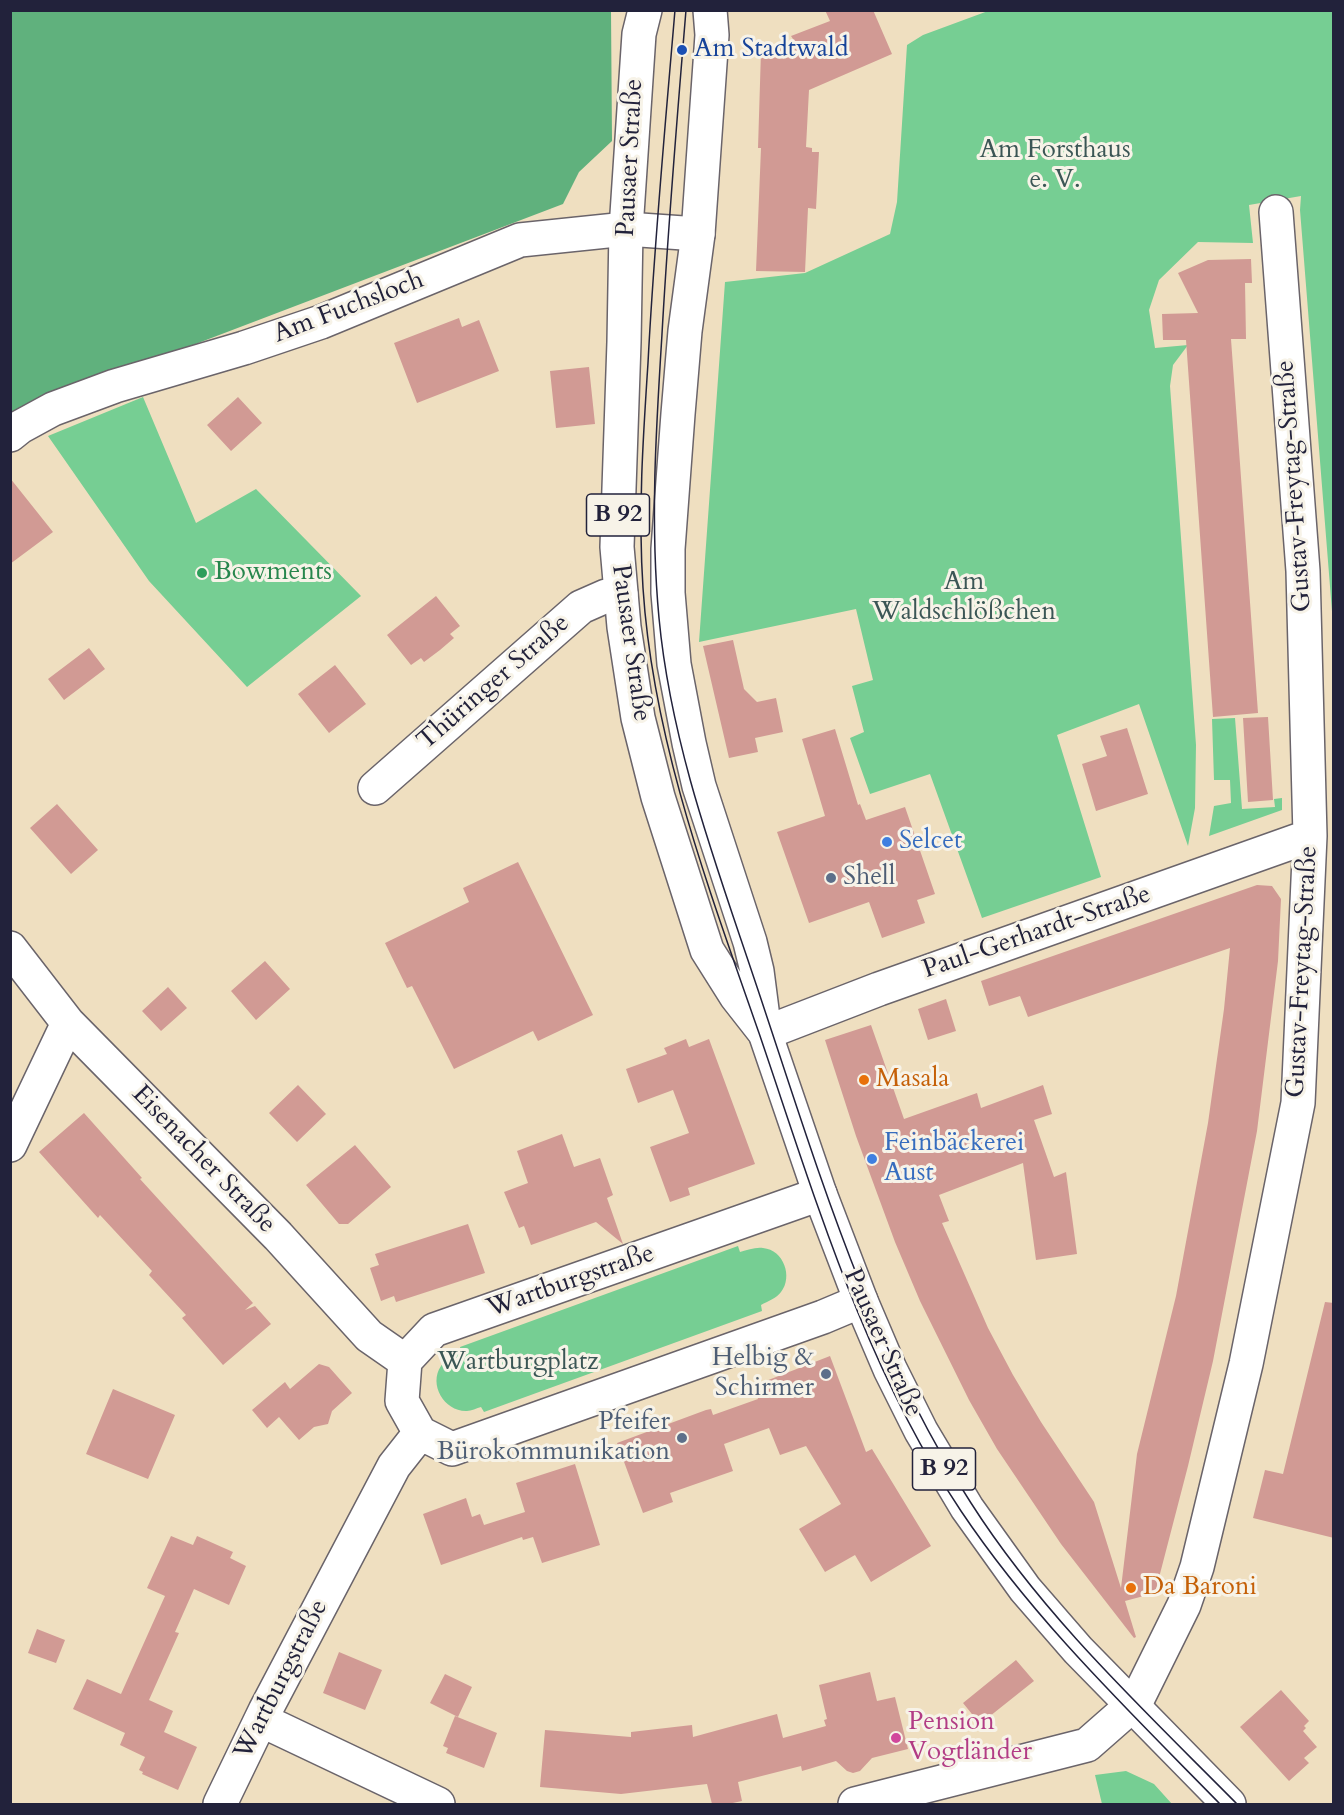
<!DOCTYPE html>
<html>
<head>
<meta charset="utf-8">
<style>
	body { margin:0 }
	#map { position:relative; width:1344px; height:1815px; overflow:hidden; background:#efdfc0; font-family:Cardo,serif }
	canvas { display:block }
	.frame { position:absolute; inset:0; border:12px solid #22223b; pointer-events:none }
</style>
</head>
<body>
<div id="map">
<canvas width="1344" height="1815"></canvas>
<div class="frame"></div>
</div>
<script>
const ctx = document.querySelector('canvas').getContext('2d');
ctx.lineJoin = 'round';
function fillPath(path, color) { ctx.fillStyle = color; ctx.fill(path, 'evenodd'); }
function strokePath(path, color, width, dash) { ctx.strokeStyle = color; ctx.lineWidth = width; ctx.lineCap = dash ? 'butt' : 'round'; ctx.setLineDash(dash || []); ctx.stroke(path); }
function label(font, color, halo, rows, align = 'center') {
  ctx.font = font + ' Cardo,serif'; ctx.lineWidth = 6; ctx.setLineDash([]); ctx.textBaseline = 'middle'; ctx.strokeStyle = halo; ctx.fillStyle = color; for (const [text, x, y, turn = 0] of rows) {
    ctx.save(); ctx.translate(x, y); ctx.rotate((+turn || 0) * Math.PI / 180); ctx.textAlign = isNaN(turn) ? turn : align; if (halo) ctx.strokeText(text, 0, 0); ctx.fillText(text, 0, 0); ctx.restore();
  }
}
fillPath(new Path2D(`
	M988,11H1333V624L1300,210L1301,196L1249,205L1253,243L1198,242L1159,280L1149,310L1155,348L1188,345L1173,365L1170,386L1196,745L1195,808L1188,846L1139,704L1057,735L1101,877L982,918L930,774L870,794L850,738L864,732L852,686L873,680L856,609L699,642L725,282L805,273L890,234L897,202L907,45L923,35Z
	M143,397L196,523L256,489L361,596L247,687L149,581L48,436Z
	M1235,718L1242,809L1275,807L1274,799L1282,798V810L1209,836L1214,806L1231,803L1230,780H1214L1212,719Z
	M738,1246L740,1252C748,1250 755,1247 763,1248C784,1250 793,1277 781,1292C777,1298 768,1301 761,1305L762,1311L484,1412L481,1407C477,1408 471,1411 467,1411C445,1412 428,1385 441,1366C446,1358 453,1356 461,1353L460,1347Z
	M1126,1771L1154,1784L1172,1804H1102L1095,1775Z`), '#76ce93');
fillPath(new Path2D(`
	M11,11H611L612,141L579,172L563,204L88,385L11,427Z`), '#60b17d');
fillPath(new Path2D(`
	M825,10H873L892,54L809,90L806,147L812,148V152H819L816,209L808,208L805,272L756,271L761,148H758L761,51L793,39L791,36L830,21Z
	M1251,259L1252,283H1245L1246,339H1231L1258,713L1213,717L1186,340H1163L1162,314L1198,313L1178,273L1208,260Z
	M459,318L462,327L479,320L499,371L417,403L394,343Z
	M589,367L595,424L556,428L550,371Z
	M238,397L262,423L231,451L207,425Z
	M10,478L53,532L10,564Z
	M436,596L460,626L450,634L454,638L440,650L424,662L421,658L411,665L387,635Z
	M733,640L744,689L757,702L776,698L783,732L755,738L758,752L729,758L703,646Z
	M89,648L105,669L64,700L48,679Z
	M335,665L366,704L329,733L298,694Z
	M1268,717L1273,800L1248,802L1243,718Z
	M1127,728L1148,794L1096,811L1082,764L1107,756L1100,736Z
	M835,729L858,805L860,804L866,820L905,807L935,894L917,900L925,923L882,938L869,902L809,923L777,832L825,816L802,739Z
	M57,804L98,850L71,874L30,828Z
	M518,862L593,1015L538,1041L533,1031L454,1069L412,986L407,988L385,943L469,902L463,888Z
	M1257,885L1272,886L1281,899L1278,961L1257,1131L1213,1361L1188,1466L1155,1593L1125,1601L1136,1637L1134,1638L1061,1544L997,1449L969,1400L920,1301L895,1242L856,1136L825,1040L871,1025L904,1119L977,1093L981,1108L1043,1085L1052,1114L1034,1120L1054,1177L1066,1172L1077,1254L1036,1260L1023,1163L939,1195L949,1221L942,1223L988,1328L1013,1375L1041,1422L1094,1502L1121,1588L1137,1454L1176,1296L1208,1123L1224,1009L1230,948L1028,1017L1020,996L989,1006L981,981Z
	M265,961L290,989L256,1020L231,991Z
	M168,987L187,1008L161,1031L142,1011Z
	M946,999L956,1031L928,1040L918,1009Z
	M686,1039L689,1047L709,1039L755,1164L688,1188L690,1195L670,1202L650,1147L689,1133L673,1090L638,1103L626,1069L667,1054L664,1048Z
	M298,1085L326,1114L297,1142L269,1113Z
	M84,1113L142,1178L140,1179L253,1303L245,1310L255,1306L271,1324L223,1365L182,1318L186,1315L149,1275L152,1271L100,1215L98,1218L39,1152Z
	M562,1134L574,1167L600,1158L613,1195L607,1198L623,1244L596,1222L531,1245L524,1226L519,1228L504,1192L528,1183L517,1151Z
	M355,1145L391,1187L348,1224H339L306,1185Z
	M468,1224L485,1273L396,1302L394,1296L381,1301L370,1268L379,1265L375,1254Z
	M1325,1302L1334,1303V1538L1253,1518L1265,1470L1283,1474Z
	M830,1356L866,1452L872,1449L931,1546L871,1582L855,1555L825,1572L799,1529L841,1504L806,1446L780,1455L769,1428L724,1444L733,1471L670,1493L673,1502L643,1513L617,1443L706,1410L711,1409L713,1415L758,1399L753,1386Z
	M319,1364L329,1367L352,1393L332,1411L328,1424L314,1427L299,1440L279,1417L267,1428L252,1410L285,1382L290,1389Z
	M113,1389L175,1415L148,1479L86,1454Z
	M575,1464L600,1545L542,1563L533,1537L523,1540L522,1537L441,1565L423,1514L466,1498L472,1517L480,1514L484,1525L525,1512L516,1483Z
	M171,1536L193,1545L197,1536L233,1552L230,1558L246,1566L229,1605L194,1589L175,1632L179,1633L149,1700L173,1711L164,1732L197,1747L178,1790L142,1774L143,1772L139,1770L145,1757L120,1745L125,1733L73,1709L87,1679L121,1694L165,1596L147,1588Z
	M37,1629L65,1640L56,1663L28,1653Z
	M339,1652L382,1670L365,1710L323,1693Z
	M1016,1660L1034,1681L980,1724L963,1703Z
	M870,1672L877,1701L895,1697L908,1749L872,1758L860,1771L853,1773L847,1771L836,1761L802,1771L801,1766L738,1782L742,1801L728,1804H712L707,1784L621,1794L540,1787L545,1730L631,1737V1732L692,1725L693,1737L777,1714L783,1738L826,1726L824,1720L827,1719L819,1685Z
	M445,1674L472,1687L458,1717L430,1703Z
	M1281,1690L1309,1721L1304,1726L1306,1728L1303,1731L1317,1747L1304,1758L1309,1763L1289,1781L1240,1727Z
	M455,1716L497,1733L484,1768L446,1753L448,1748L443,1746Z`), '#d19a94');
const minor = new Path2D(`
	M10,435L20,427L53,409L115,386L244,348L321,322L520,240L626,229L698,234
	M375,788L581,607L606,596L621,594
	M10,948L68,1023L278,1236L369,1336L405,1361
	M765,1033L879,989L1310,836
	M10,1145L68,1023
	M820,1194L434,1330L405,1361L402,1401L420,1433L452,1449L823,1317L861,1301
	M261,1720L438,1804
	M220,1804L265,1711L394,1466L420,1433
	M855,1804L1087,1745L1136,1702L1184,1605L1197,1567L1246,1364L1298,1103L1310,836L1303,571L1276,212`);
const major = new Path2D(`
	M645,10L639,34L626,229L624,342L617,547L624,627L638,718L658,797L707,950L736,996L765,1033
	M710,10L712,35L698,234L685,331L678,414L668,549V593L674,664L689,743L699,786L750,942L757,971L765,1033L820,1194L861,1301L890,1369L921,1431L967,1508L1025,1589L1078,1650L1229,1804`);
strokePath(minor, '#6a646a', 36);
strokePath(major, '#6a646a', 36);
strokePath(minor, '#fff', 33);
strokePath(major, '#fff', 33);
strokePath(new Path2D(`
	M675,10C665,128 654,245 648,363C643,438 638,513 643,588C653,742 709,889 759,1033C815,1197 864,1366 961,1511C1034,1620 1129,1711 1220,1804
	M686,10C677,118 668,226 662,334C656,429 650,523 659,618C671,746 717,867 757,987C816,1163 869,1346 971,1503C1043,1616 1143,1709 1237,1804`), '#22223b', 1.5);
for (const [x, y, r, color] of [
	[682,50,6,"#1a4fb4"],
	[202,573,6,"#2e9e5b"],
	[887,842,6,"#3f7fe0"],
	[831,878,6,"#5c6f8a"],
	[864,1080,6,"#e8710a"],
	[872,1159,6,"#3f7fe0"],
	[826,1374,6,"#5c6f8a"],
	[682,1438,6,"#5c6f8a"],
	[1131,1588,6,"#e8710a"],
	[896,1738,6,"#d1479c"]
]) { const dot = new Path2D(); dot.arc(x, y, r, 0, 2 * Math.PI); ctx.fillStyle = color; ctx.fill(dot); strokePath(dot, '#f7f3e8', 2); }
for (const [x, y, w] of [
	[618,515,63],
	[944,1469,63]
]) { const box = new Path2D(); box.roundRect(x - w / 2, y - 21, w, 42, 4.5); ctx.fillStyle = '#f7f3e8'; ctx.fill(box); strokePath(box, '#22223b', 1.5); }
label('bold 24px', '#22223b', null, [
	["B 92",618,515],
	["B 92",944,1469]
]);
label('26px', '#164399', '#f7f3e8', [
	["Am Stadtwald",694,50]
], 'left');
label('26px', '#3b5655', '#f7f3e8', [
	["Am Forsthaus",1055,151],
	["e. V.",1055,181],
	["Am",964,583],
	["Waldschlößchen",964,613],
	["Wartburgplatz",518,1363]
]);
label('26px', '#22223b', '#f7f3e8', [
	["Pausaer Straße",631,158,-87],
	["Am Fuchsloch",349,308,-21],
	["Gustav-Freytag-Straße",1295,486,-94],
	["Pausaer Straße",630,643,82],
	["Thüringer Straße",494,683,-41],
	["Paul-Gerhardt-Straße",1037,933,-19],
	["Gustav-Freytag-Straße",1303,972,-87],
	["Eisenacher Straße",203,1160,46],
	["Wartburgstraße",571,1282,-19],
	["Pausaer Straße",882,1343,66],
	["Wartburgstraße",282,1680,-63]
]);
label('26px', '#27864d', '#f7f3e8', [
	["Bowments",214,573]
], 'left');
label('26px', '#366cbe', '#f7f3e8', [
	["Selcet",899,842],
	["Feinbäckerei",884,1144],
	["Aust",884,1174]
], 'left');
label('26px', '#4e5e75', '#f7f3e8', [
	["Shell",843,878,"left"],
	["Helbig &",814,1359],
	["Schirmer",814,1389],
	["Pfeifer",670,1423],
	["Bürokommunikation",670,1453]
], 'right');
label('26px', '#c56008', '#f7f3e8', [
	["Masala",876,1080],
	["Da Baroni",1143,1588]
], 'left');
label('26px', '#b23c85', '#f7f3e8', [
	["Pension",908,1723],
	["Vogtländer",908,1753]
], 'left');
</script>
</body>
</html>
